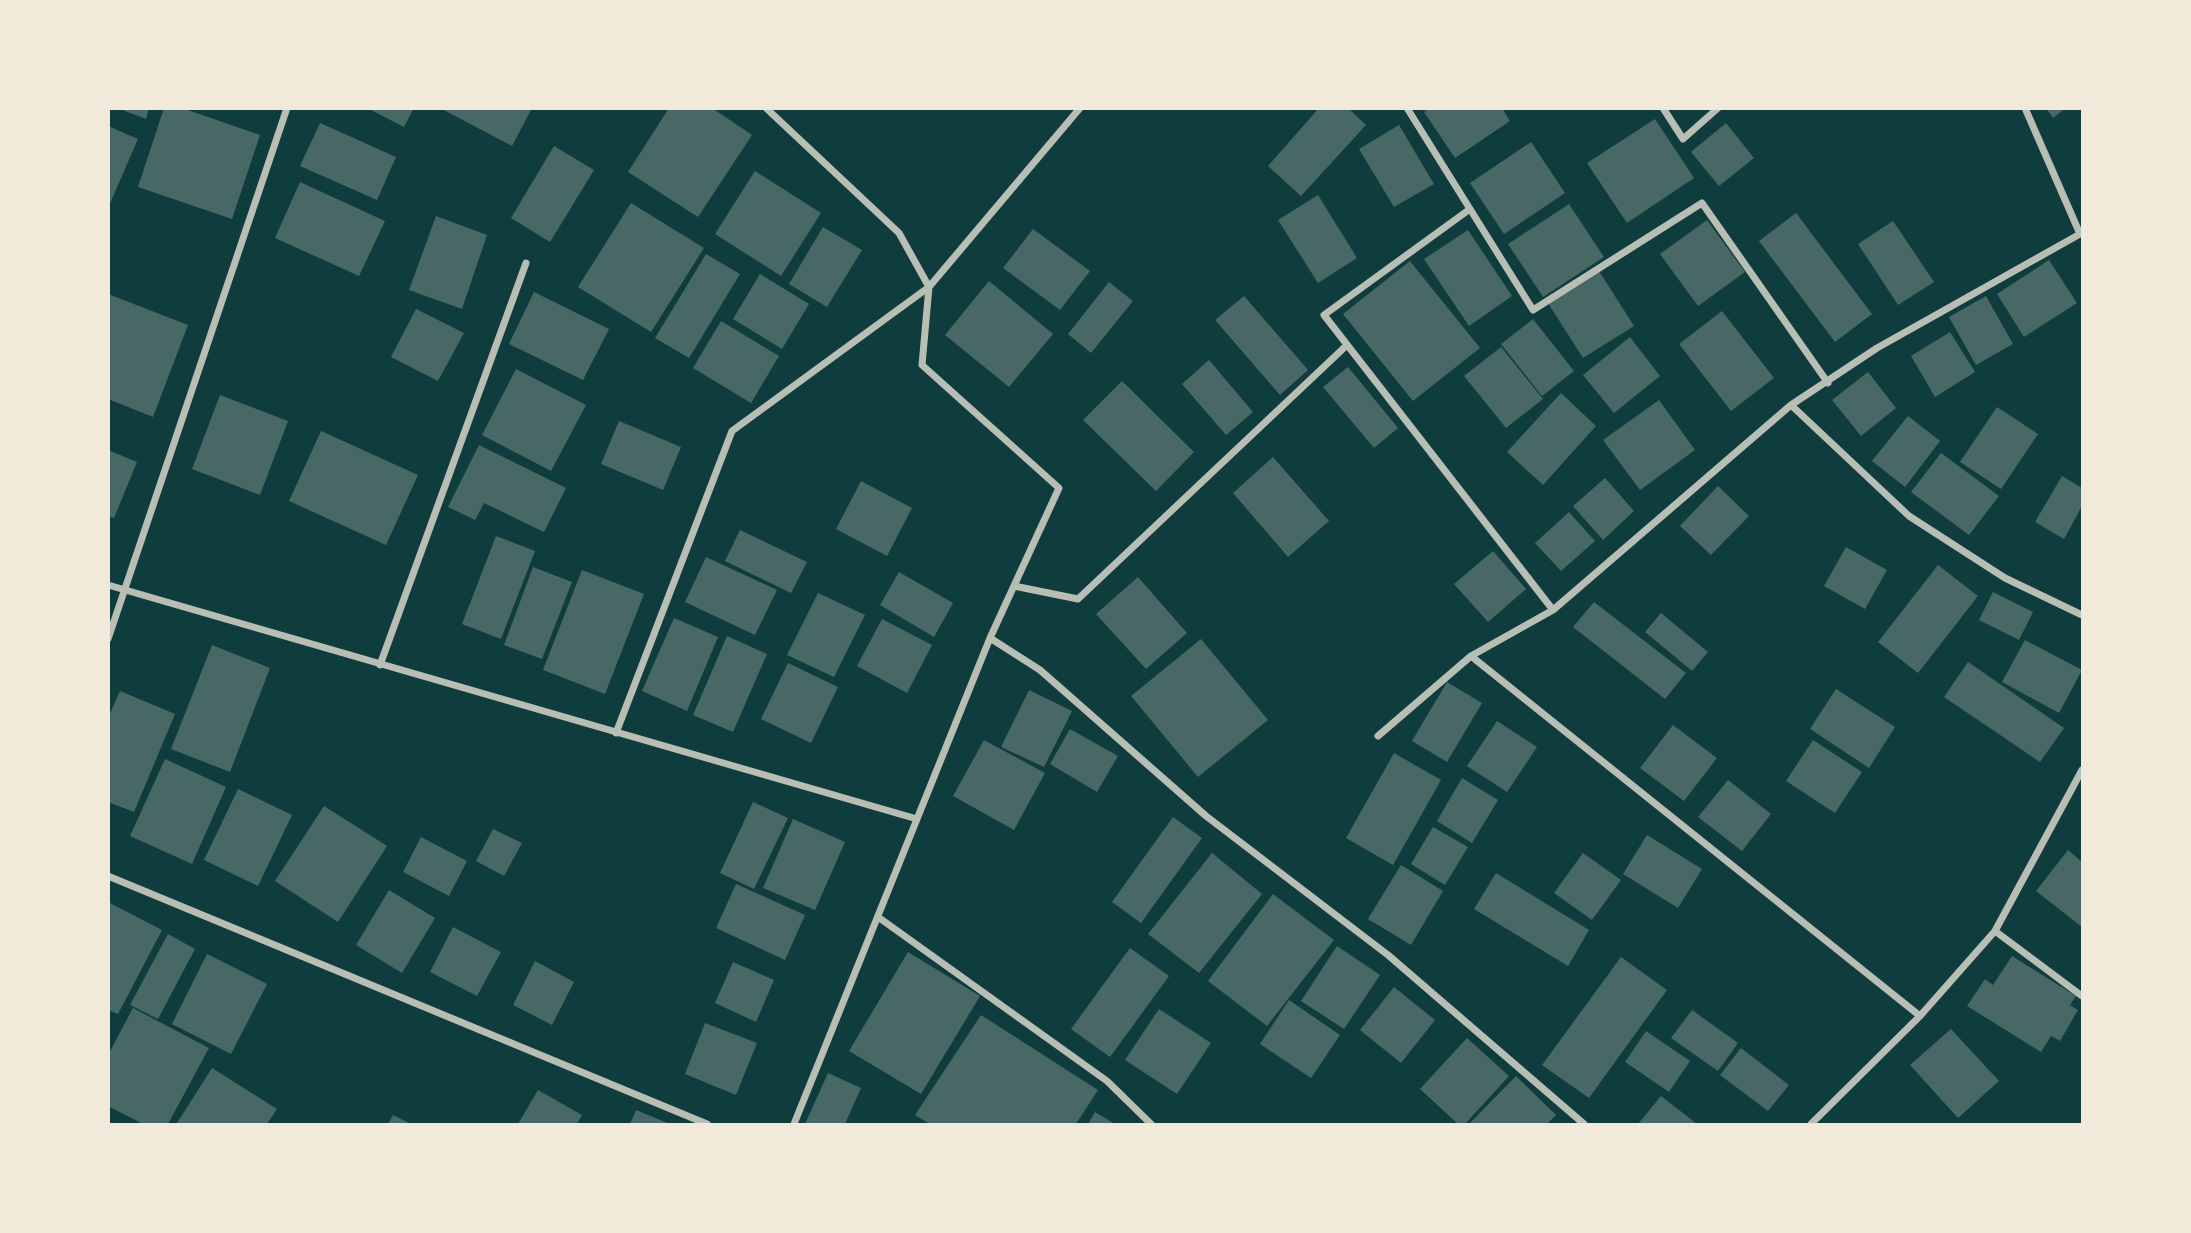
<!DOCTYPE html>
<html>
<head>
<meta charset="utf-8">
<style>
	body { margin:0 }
	#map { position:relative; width:2191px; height:1233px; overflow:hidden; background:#0f3d3e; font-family:Figtree,sans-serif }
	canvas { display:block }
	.frame { position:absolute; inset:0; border:110px solid #f1e9da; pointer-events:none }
</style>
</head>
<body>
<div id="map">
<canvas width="2191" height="1233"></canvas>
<div class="frame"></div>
</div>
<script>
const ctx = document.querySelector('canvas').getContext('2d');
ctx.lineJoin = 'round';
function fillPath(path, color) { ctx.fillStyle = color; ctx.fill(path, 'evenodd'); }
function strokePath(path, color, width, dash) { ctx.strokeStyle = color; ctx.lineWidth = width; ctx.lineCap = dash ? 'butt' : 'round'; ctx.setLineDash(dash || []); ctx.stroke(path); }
fillPath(new Path2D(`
	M117,108H149L146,119Z
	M164,108H182L260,135L232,219L138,187Z
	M367,108H414L404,127Z
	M440,108H532L512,146Z
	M669,108H712L752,135L698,217L628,172Z
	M1319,108H1348L1366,125L1301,196L1268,166Z
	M1429,108H1502L1510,121L1455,158L1424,112Z
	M2046,108H2066L2053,118Z
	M1655,119L1694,178L1627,223L1587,163Z
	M320,123L396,157L377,200L300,166Z
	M1726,123L1754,158L1719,186L1691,152Z
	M1399,125L1434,184L1394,207L1359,149Z
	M108,126L138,139L108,208Z
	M1531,142L1565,193L1504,234L1470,183Z
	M554,146L594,170L550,242L511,218Z
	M755,171L821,213L781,276L715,234Z
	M300,182L385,221L359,276L275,238Z
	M1318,195L1357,258L1318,283L1278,220Z
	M631,203L704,248L651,332L578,287Z
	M1569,204L1604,257L1543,297L1508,244Z
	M1796,213L1872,314L1835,342L1759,241Z
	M436,216L487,235L462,309L409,290Z
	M1707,220L1745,272L1698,306L1660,254Z
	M1893,221L1934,282L1898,305L1858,244Z
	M823,227L862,250L827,307L789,284Z
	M1033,229L1090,271L1060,310L1003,268Z
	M1468,230L1512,296L1469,326L1424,259Z
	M706,254L740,274L689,358L655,338Z
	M2049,260L2077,303L2024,337L1997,294Z
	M1410,261L1480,348L1413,401L1343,314Z
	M1599,271L1634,326L1583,358L1548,303Z
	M760,274L809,304L782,349L733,319Z
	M989,281L1053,334L1009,387L945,335Z
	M1109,282L1133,301L1091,353L1068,334Z
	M534,292L609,329L583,380L509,344Z
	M108,294L188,325L153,417L108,399Z
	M1244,296L1308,370L1280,395L1215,320Z
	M1986,296L2013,344L1976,365L1949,317Z
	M416,309L464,333L438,381L391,357Z
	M1722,311L1774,378L1731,411L1679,344Z
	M1533,319L1574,371L1542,396L1501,344Z
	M721,321L779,356L751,403L693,368Z
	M1950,332L1975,372L1935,397L1911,356Z
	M1630,337L1660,376L1614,413L1583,375Z
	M1501,347L1543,399L1506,428L1464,376Z
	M1209,360L1253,412L1226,435L1182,384Z
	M1348,367L1398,428L1374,448L1323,387Z
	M516,369L586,405L551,471L482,435Z
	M1868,372L1896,408L1861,436L1832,400Z
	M1122,381L1194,452L1156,491L1083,420Z
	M1561,393L1596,426L1543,485L1507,452Z
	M220,395L288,421L260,495L192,469Z
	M1659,400L1695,450L1640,490L1603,440Z
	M1997,407L2038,434L2001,489L1960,462Z
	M1908,416L1940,441L1905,487L1872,461Z
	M619,421L681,447L663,490L601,464Z
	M321,431L418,475L386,545L289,501Z
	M479,445L566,488L544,532L484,503L475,520L448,507Z
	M108,450L137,462L114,518L108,516Z
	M1941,453L1999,496L1969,535L1911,492Z
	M1273,457L1329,521L1288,557L1233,493Z
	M2062,476L2082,488V506L2064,539L2035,522Z
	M1605,478L1634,511L1603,540L1573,506Z
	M861,481L912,508L887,556L836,529Z
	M1718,486L1749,516L1711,555L1680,526Z
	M1569,512L1595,541L1561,571L1535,543Z
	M740,530L807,562L791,593L725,561Z
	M496,536L535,551L501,639L462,624Z
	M1846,547L1887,570L1865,609L1824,586Z
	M1493,551L1526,589L1488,622L1454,584Z
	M706,557L777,590L755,635L685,602Z
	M1938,565L1978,596L1918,673L1878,642Z
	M533,567L572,582L542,659L504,645Z
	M582,570L644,594L605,694L543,670Z
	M899,572L953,603L934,637L880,605Z
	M1138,577L1187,633L1146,669L1096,614Z
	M1993,592L2033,612L2019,640L1979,620Z
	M818,593L865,615L834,677L787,655Z
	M1594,602L1686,673L1665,699L1573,627Z
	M1661,613L1708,652L1692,671L1645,632Z
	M674,618L718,637L687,711L642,691Z
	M882,619L932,645L907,693L857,666Z
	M727,636L767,654L733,732L693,715Z
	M1201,639L1268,720L1198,777L1131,696Z
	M2025,640L2082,670L2059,713L2002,682Z
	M212,645L270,668L230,772L171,749Z
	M1968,662L2064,728L2040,762L1944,697Z
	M788,663L838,687L811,743L761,719Z
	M1447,682L1482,703L1447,762L1412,741Z
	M1836,689L1895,727L1869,768L1810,729Z
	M1029,690L1072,711L1044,767L1001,747Z
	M120,691L175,714L134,812L108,802V718Z
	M1497,721L1537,747L1507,792L1467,766Z
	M1673,725L1717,758L1684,801L1640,768Z
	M1070,729L1118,756L1097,792L1050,764Z
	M984,740L1045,773L1014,830L953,796Z
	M1813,740L1862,772L1835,813L1786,781Z
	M1394,753L1441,780L1393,865L1346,838Z
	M165,759L226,787L192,864L130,836Z
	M1462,778L1498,800L1472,843L1437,821Z
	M1728,780L1771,814L1742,851L1698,817Z
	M238,789L292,815L258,886L204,860Z
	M753,802L788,818L754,889L720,873Z
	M324,806L387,846L338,922L275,881Z
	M1173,817L1202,838L1141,923L1112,902Z
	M793,819L845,842L815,910L763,888Z
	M1433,827L1468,847L1445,885L1411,864Z
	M493,829L522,843L504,876L476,861Z
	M1647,835L1702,869L1678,908L1623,874Z
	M421,837L467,861L449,896L403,872Z
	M2068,850L2082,862V927L2036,891Z
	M1212,853L1262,894L1199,973L1148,934Z
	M1583,853L1621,880L1592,920L1554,893Z
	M1401,865L1443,891L1411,945L1368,919Z
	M1496,873L1589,930L1568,966L1474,909Z
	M736,884L805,915L785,960L716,928Z
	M389,890L435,918L402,973L356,945Z
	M1273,894L1334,940L1267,1026L1208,981Z
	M108,902L162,930L118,1014L108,1010Z
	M453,927L501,952L477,996L430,972Z
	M168,934L195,949L158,1019L130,1005Z
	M1337,946L1380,975L1344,1029L1301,1001Z
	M1130,948L1169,976L1110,1057L1071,1029Z
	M908,952L980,996L921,1094L849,1051Z
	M207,954L267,984L231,1054L172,1024Z
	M2012,956L2076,996L2070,1005L2078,1010L2060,1041L2051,1036L2041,1052L1967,1006L1985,979L1993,985Z
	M1621,957L1667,990L1589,1098L1542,1065Z
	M535,961L574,982L552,1025L513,1005Z
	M733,962L774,980L756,1022L715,1003Z
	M1394,987L1435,1020L1401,1063L1360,1030Z
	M1289,1000L1340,1035L1311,1078L1260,1044Z
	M133,1008L209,1048L168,1124H143L108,1106V1055Z
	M1159,1009L1211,1043L1177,1094L1125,1060Z
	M1692,1010L1738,1043L1718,1071L1671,1038Z
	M981,1015L1098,1090L1076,1124H930L915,1115Z
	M705,1023L757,1043L736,1095L685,1074Z
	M1951,1029L1999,1081L1958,1118L1910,1065Z
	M1646,1031L1690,1061L1669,1092L1625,1062Z
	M1467,1038L1509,1076L1465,1124H1458L1420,1089Z
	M1741,1048L1789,1085L1768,1111L1720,1075Z
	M212,1068L277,1109L267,1124L177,1123Z
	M828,1073L861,1088L845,1124H805Z
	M1516,1076L1556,1115L1547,1124H1469Z
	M538,1090L582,1115L577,1124H518Z
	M1661,1096L1697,1124H1638Z
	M636,1110L670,1124H630Z
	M1095,1112L1115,1124H1088Z
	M393,1115L411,1124H388Z`), '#486865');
strokePath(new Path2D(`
	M1407,108L1533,310L1702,203L1828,383
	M1663,108L1683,139L1718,108
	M2025,108L2080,234L2082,232
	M1470,209L1324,315L1553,610
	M1791,405L1909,516L2005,578L2082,615
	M108,585L917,819
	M1014,586L1078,599L1347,345
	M990,638L1040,670L1206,816L1388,955L1584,1124
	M108,639L287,108
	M1471,656L1920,1016
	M380,665L526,263
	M616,733L732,431L929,287L899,233L766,108
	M1378,736L1471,656L1553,610L1791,405L1877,348L2080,234
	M108,876L707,1124
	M878,917L1107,1081L1151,1124
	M1995,931L2082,996
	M794,1124L990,638L1059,488L922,365L929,287L1080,108
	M1811,1124L1920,1016L1995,931L2082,770`), '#b8beb3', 7);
</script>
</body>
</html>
